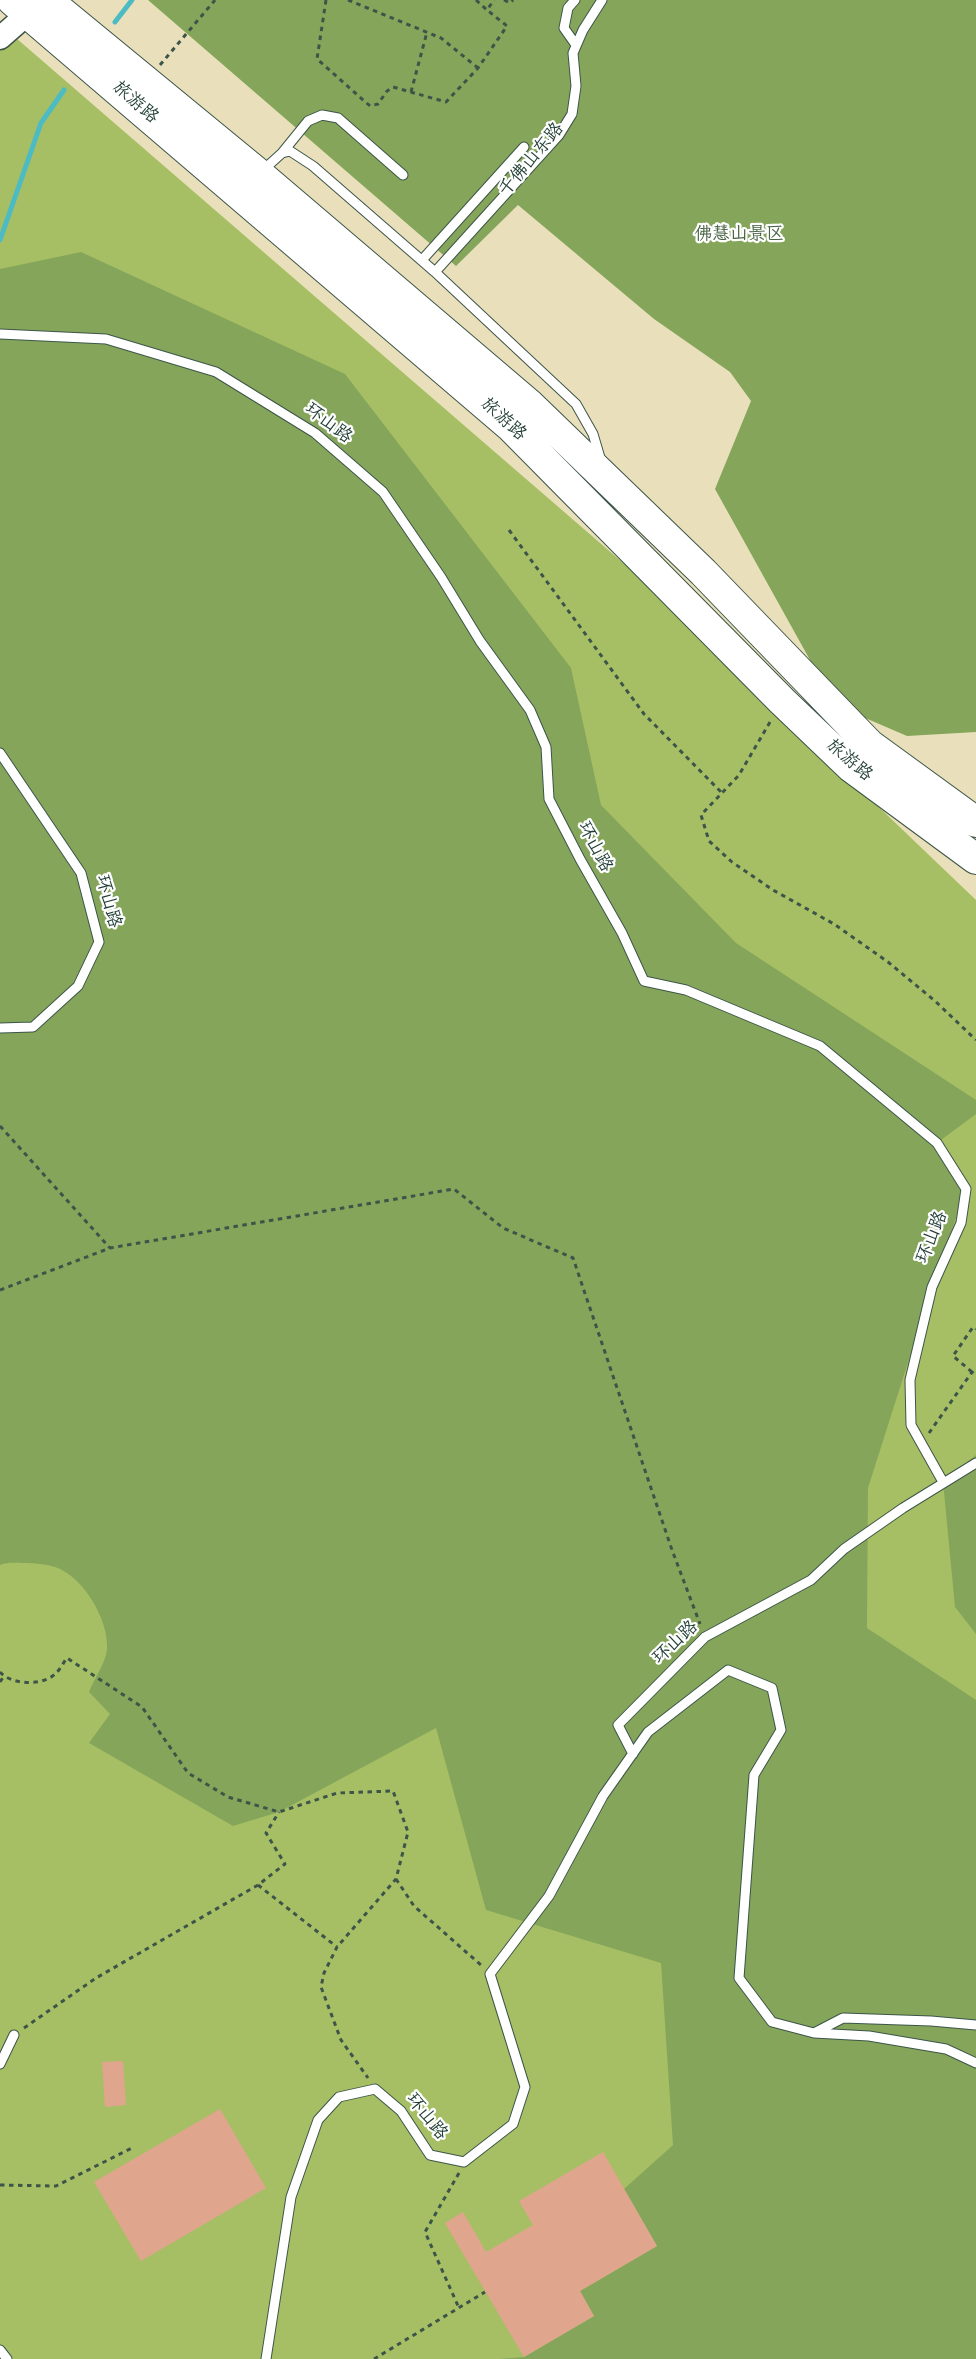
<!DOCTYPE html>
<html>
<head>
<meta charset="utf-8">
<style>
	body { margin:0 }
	canvas { display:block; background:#e9e0bb }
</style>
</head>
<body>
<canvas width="976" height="2359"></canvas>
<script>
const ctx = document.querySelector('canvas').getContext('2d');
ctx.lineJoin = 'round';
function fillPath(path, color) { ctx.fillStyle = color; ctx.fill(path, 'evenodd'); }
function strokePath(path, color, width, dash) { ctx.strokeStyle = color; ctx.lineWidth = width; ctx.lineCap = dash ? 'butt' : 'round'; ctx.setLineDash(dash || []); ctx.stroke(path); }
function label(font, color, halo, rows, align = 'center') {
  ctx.font = font + ' Dekko,"LXGW WenKai TC",sans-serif'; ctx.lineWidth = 4.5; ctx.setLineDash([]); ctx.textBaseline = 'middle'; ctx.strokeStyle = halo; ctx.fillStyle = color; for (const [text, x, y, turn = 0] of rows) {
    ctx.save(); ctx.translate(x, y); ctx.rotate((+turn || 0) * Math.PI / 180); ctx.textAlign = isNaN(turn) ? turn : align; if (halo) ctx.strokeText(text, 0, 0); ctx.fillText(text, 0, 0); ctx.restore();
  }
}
fillPath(new Path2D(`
	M16,38L629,568L976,900V2359H0V49Z`), '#a7bf64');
fillPath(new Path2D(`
	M148,0H976V732L907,736L835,705L715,489L751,401L730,372L654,319L518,205L456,266Z
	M81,252L345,374L571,668L601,805L736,943L976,1100V1114L937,1143L966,1189L932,1287L868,1488L867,1628L976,1700V2359H499L524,2357L594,2316L580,2291L657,2246L624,2189L673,2145L661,1963L486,1910L436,1728L279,1812L233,1826L89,1743L110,1714L89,1692C94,1679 106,1662 107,1649C109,1620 83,1576 55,1567C46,1564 33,1563 23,1563C15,1563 8,1562 0,1565V269Z
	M976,1455V1634L955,1607L943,1482Z`), '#85a65a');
strokePath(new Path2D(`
	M115,22L132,0
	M0,240L41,123L64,90`), '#4dbbc4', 5);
fillPath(new Path2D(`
	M123,2061L126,2105L105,2107L102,2062Z
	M220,2109L266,2188L141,2261L94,2182Z
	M603,2152L657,2246L580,2291L594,2316L524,2357L445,2223L463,2212L486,2252L533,2225L519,2201Z`), '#dfa58d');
const service = new Path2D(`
	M575,0L568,8L564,28L576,45
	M282,153L308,121L322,115L338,118L403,175
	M261,172L282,153L290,151L313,166L435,272L576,404L593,434L601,461
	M422,260L524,147
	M435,272L559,135L572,114L576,86L573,53L583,30L602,0
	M0,334L106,339L216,372L315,433L383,492L441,577L480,641L530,710L546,747L549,799L580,859L622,933L644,981L686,990L820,1046L937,1143L966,1189L961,1223L932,1287L910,1380L911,1425L943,1482
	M0,753L81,873L99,942L78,986L33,1027L0,1028
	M633,1754L618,1725L705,1637L811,1580L844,1549L903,1508L976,1463
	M816,2032L843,2018L931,2021L976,2025
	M0,2064L14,2035
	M0,2350L7,2359
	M266,2359L291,2197L318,2120L339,2097L375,2089L401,2111L430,2155L464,2162L513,2124L525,2087L490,1974L549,1896L603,1796L648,1732L728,1670L772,1688L781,1730L754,1775L739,1978L772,2022L814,2033L869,2036L946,2049L976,2063`);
const tertiary = new Path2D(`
	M0,38L40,3`);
const primary = new Path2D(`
	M12,0L510,426L782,701L851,767L976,859
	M47,0L259,174L530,405L703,572L870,745L976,822`);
strokePath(service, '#3d5548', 11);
strokePath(tertiary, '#3d5548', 25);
strokePath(primary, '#3d5548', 32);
strokePath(new Path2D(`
	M326,0L317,59L370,106L378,104L387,91L393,87L446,102L478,68L507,26L487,10
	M348,0L441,38L478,68
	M476,0L487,10L494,0
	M504,0L510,3L513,0
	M160,65L215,0
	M411,92L427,32
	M509,530L644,714L722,793
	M770,722L739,775L701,815L709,841L732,862L773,890L834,924L888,962L935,1001L976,1040
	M0,1126L110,1248
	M0,1290L110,1248L454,1189L503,1228L573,1258L672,1550L700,1624
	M972,1372L953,1356L973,1327L976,1329
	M929,1433L972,1372L976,1375
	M0,1672C11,1685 43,1686 55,1674C60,1670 63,1663 67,1658L142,1707L188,1773L228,1797L279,1812L337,1793L393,1791L408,1832L396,1879L337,1947L324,1973L321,1987L341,2040L368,2078
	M0,1682L4,1676
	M396,1879L414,1906L482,1966
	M258,1885L337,1947
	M24,2028L96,1978L258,1885L285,1864L266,1833L279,1812
	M459,2173L425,2232L459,2308
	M0,2185L56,2186L132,2148
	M374,2359L485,2292`), '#3d5548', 3, [4.5, 4.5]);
strokePath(service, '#fff', 9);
strokePath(tertiary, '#fff', 22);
strokePath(primary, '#fff', 30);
label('18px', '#1f3d34', '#fff', [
	["旅游路",134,104,41],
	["千佛山东路",533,161,-50],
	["旅游路",502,421,42],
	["环山路",327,425,37],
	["旅游路",848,762,40],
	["环山路",593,848,62],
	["环山路",106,902,75],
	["环山路",934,1238,-68],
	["环山路",677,1644,-43],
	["环山路",425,2118,51]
]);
label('18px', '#486442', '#fff', [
	["佛慧山景区",739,237]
]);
</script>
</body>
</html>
